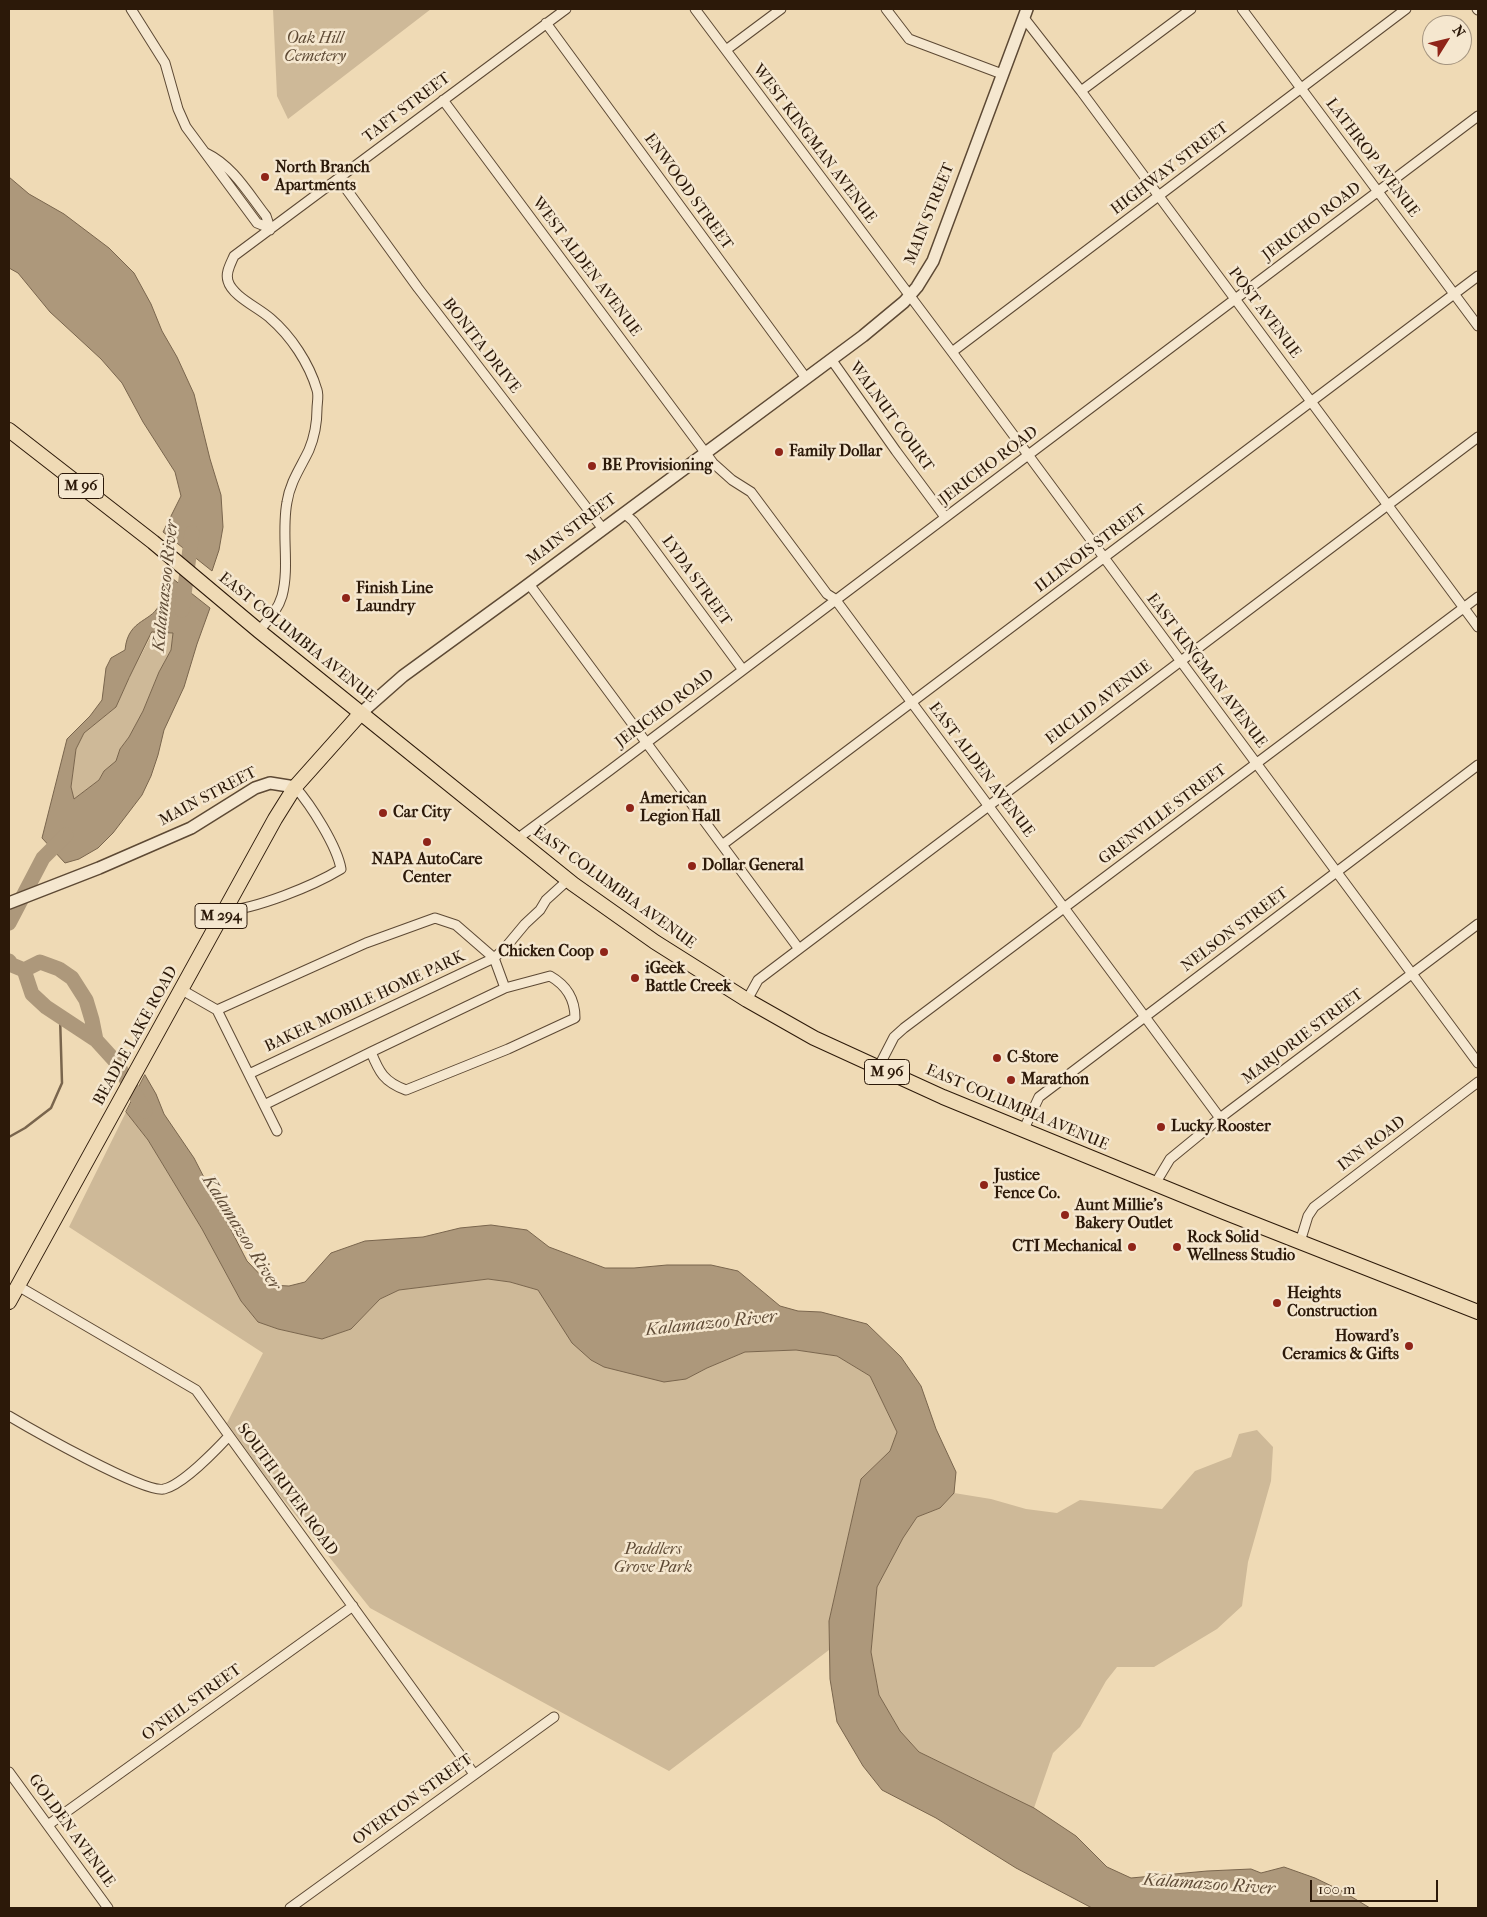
<!DOCTYPE html>
<html>
<head>
<meta charset="utf-8">
<style>
	body { margin:0 }
	#map { position:relative; width:1487px; height:1917px; overflow:hidden; background:#efdab5; font-family:"IM FELL French Canon",serif }
	canvas { display:block }
	.frame { position:absolute; inset:0; border:10px solid #2c1909; pointer-events:none }
	.north { position:absolute; left:1422px; top:15px; width:50px; height:50px; box-sizing:border-box; background:#f5e7cf; border:1px solid #a59580; border-radius:50%; rotate:54deg; font-size:14px; font-weight:700; line-height:20px; text-align:center; color:#2c1909 }
	.north::after { content:''; display:block; margin:auto; width:18px; height:22px; background:#8f2418; clip-path:polygon(50% 0,100% 100%,50% 72%,0 100%) }
	.scale { position:absolute; left:1310px; top:1880px; width:128px; height:22px; box-sizing:border-box; border:2px solid #2c1909; border-top:0; padding-left:6px; font-size:15px; line-height:18px; white-space:nowrap; color:#2c1909; -webkit-text-stroke:4px #f5e7cf; paint-order:stroke }
</style>
</head>
<body>
<div id="map">
<canvas width="1487" height="1917"></canvas>
<div class="frame"></div>
<div class="north">N</div>
<div class="scale">100 m</div>
</div>
<script>
const ctx = document.querySelector('canvas').getContext('2d');
ctx.lineJoin = 'round';
function fillPath(path, color) { ctx.fillStyle = color; ctx.fill(path, 'evenodd'); }
function strokePath(path, color, width, dash) { ctx.strokeStyle = color; ctx.lineWidth = width; ctx.lineCap = dash ? 'butt' : 'round'; ctx.setLineDash(dash || []); ctx.stroke(path); }
function label(font, color, halo, rows, align = 'center') {
  ctx.font = font + ' "IM FELL French Canon",serif'; ctx.lineWidth = 5; ctx.setLineDash([]); ctx.textBaseline = 'middle'; ctx.strokeStyle = halo; ctx.fillStyle = color; for (const [text, x, y, turn = 0] of rows) {
    ctx.save(); ctx.translate(x, y); ctx.rotate((+turn || 0) * Math.PI / 180); ctx.textAlign = isNaN(turn) ? turn : align; if (halo) ctx.strokeText(text, 0, 0); ctx.fillText(text, 0, 0); ctx.restore();
  }
}
fillPath(new Path2D(`
	M273,9H431L288,119L277,96Z
	M153,632L173,633L171,650L159,672L143,711L129,737L120,749L116,762L104,771L99,780L74,799L71,787L76,749L84,733L116,707L129,678Z
	M126,1112L148,1140L202,1229L241,1301L258,1322L278,1329L322,1339L351,1329L380,1299L399,1290L488,1279L510,1282L538,1290L604,1367L664,1381L686,1379L707,1368L745,1352L796,1350L837,1356L870,1376L897,1432L890,1451L861,1479L829,1621V1650L669,1771L370,1608L274,1488L227,1423L263,1353L69,1227Z
	M1257,1430L1273,1447L1271,1481L1248,1562L1242,1606L1217,1629L1154,1667H1117L1106,1681L1080,1727L1053,1753L1034,1808L919,1752L900,1731L879,1695L871,1652L877,1587L903,1538L917,1517L940,1508L954,1493L991,1499L1026,1509L1057,1513L1080,1500L1162,1509L1195,1471L1231,1457L1239,1434Z`), '#ceb998');
const water = new Path2D(`
	M9,177L29,194L64,214L109,248L134,273L151,304L162,331L177,357L194,394L210,459L221,495L223,527L219,550L212,571L163,532L181,496L175,472L143,422L122,383L101,359L50,312L18,273L9,268Z
	M163,571L210,608L197,644L184,687L164,730L158,755L151,776L142,795L113,833L98,848L79,859L65,863L42,838L67,739L90,716L102,700L106,668L111,658L125,650C128,617 154,623 160,602C164,593 162,581 163,571ZM152,632L173,633L171,650L159,672L143,711L129,737L120,749L116,761L104,771L99,780L74,799L71,787L76,749L84,733L116,707L129,678Z
	M145,1075L156,1094L164,1114L194,1158L247,1261L270,1285L289,1286L305,1282L331,1253L365,1241L423,1237L460,1228L491,1225L527,1230L549,1247L605,1268H634L667,1265H711L738,1271L780,1306L798,1311L821,1312L867,1324L901,1357L921,1386L936,1429L956,1472L954,1493L940,1508L917,1517L903,1538L877,1587L871,1652L879,1695L900,1731L919,1752L1034,1808L1076,1836L1107,1867L1131,1878L1207,1871L1251,1869L1261,1873L1284,1867L1315,1878L1342,1891L1370,1908H1092L1016,1868L936,1818L882,1790L863,1766L837,1722L830,1679L829,1621L861,1479L890,1451L897,1432L870,1376L837,1356L796,1350L745,1352L707,1368L686,1379L664,1382L604,1367L591,1360L572,1343L538,1290L510,1282L488,1279L399,1290L380,1299L351,1329L322,1339L278,1329L258,1322L241,1301L202,1229L148,1140L126,1112Z`);
fillPath(water, '#ad987b');
strokePath(water, '#79654d', 1);
strokePath(new Path2D(`
	M9,1137L25,1128L51,1108L62,1083L60,1016`), '#79654d', 2.5);
strokePath(new Path2D(`
	M182,610L192,533
	M9,923L43,858L66,835
	M9,961L12,965L24,970L40,962L59,969L72,978L86,1000L92,1020L96,1040L116,1062L145,1111
	M24,970L32,994L46,1007L96,1040`), '#ad987b', 15);
const minor = new Path2D(`
	M131,9L165,63L178,109L186,127L257,223L267,227
	M695,9L952,352L1478,1063
	M886,9L909,39L1002,74
	M1242,9L1478,326
	M1477,9L1478,10
	M1024,18L1081,91L1478,627
	M546,23L806,378
	M726,50L781,9
	M1081,91L1191,9
	M443,100L713,463L732,480L751,492L827,594L835,599L1220,1118
	M206,153C233,166 248,193 266,216L268,222L267,227L270,230
	M339,179L418,288L603,529
	M952,352L1406,9
	M831,359L896,451L945,517
	M624,513L633,521L743,670
	M529,584L799,949
	M259,631C268,620 278,610 282,596C290,566 281,533 287,502C290,482 301,467 309,450C314,438 317,422 317,409C317,403 319,396 317,390C309,363 291,336 270,318C259,308 232,296 228,281C225,273 231,263 234,256L566,9
	M517,839L609,771L1478,116
	M722,845L1478,276
	M224,911C256,909 313,886 341,869C337,846 311,805 295,787
	M182,990L217,1010L277,1131
	M747,1000L758,980L799,949L1478,437
	M217,1010L366,943L435,918L456,925L494,958L505,988
	M878,1068L894,1037L904,1028L1478,597
	M249,1074L494,958L505,948L525,924L540,910L546,900L568,880
	M264,1105L371,1052L505,988L550,976C566,985 575,999 575,1018L508,1049L406,1090C384,1082 379,1072 371,1052
	M1023,1131L1039,1097L1478,765
	M1155,1184L1170,1159L1220,1118L1478,924
	M1300,1242L1308,1216L1314,1207L1478,1082
	M18,1286L196,1390L474,1774
	M9,1416C31,1429 145,1494 164,1489C182,1485 216,1450 229,1436
	M9,1772L108,1908
	M48,1825L353,1606
	M290,1908L554,1717`);
const tertiary = new Path2D(`
	M361,713L403,676L521,590L863,336L904,302L917,287L933,261L1027,9
	M9,903L99,868L191,828L255,788L270,783L295,787`);
const primary = new Path2D(`
	M9,430L153,542L259,631L573,884L655,942L747,1000L814,1038L943,1097L1224,1212L1478,1312
	M9,1302L275,819L295,787L361,713`);
strokePath(minor, '#5d4934', 11);
strokePath(tertiary, '#5d4934', 14);
strokePath(primary, '#2c1909', 16);
strokePath(minor, '#f5e7cf', 9);
strokePath(tertiary, '#f5e7cf', 11);
strokePath(primary, '#efdab5', 14);
for (const [x, y, r, color] of [
	[265,177,5,"#8f2418"],
	[779,452,5,"#8f2418"],
	[592,466,5,"#8f2418"],
	[346,598,5,"#8f2418"],
	[630,808,5,"#8f2418"],
	[383,813,5,"#8f2418"],
	[427,842,5,"#8f2418"],
	[692,866,5,"#8f2418"],
	[604,952,5,"#8f2418"],
	[635,978,5,"#8f2418"],
	[997,1058,5,"#8f2418"],
	[1011,1080,5,"#8f2418"],
	[1161,1127,5,"#8f2418"],
	[984,1185,5,"#8f2418"],
	[1065,1215,5,"#8f2418"],
	[1132,1247,5,"#8f2418"],
	[1177,1247,5,"#8f2418"],
	[1277,1303,5,"#8f2418"],
	[1409,1346,5,"#8f2418"]
]) { const dot = new Path2D(); dot.arc(x, y, r, 0, 2 * Math.PI); ctx.fillStyle = color; ctx.fill(dot); strokePath(dot, '#f5e7cf', 2); }
for (const [x, y, w] of [
	[81,486,45],
	[221,916,52],
	[887,1072,45]
]) { const box = new Path2D(); box.roundRect(x - w / 2, y - 12.5, w, 25, 4); ctx.fillStyle = '#f5e7cf'; ctx.fill(box); strokePath(box, '#2c1909', 1); }
label('bold 15px', '#2c1909', null, [
	["M 96",81,486],
	["M 294",221,916],
	["M 96",887,1072]
]);
label('italic 16px', '#5d4934', '#f5e7cf', [
	["Oak Hill",315,39],
	["Cemetery",315,57],
	["Paddlers",653,1550],
	["Grove Park",653,1568]
]);
label('16px', '#2c1909', '#f5e7cf', [
	["TAFT STREET",407,108,-37],
	["WEST KINGMAN AVENUE",814,144,53],
	["LATHROP AVENUE",1372,158,53],
	["HIGHWAY STREET",1170,169,-37],
	["ENWOOD STREET",688,192,54],
	["MAIN STREET",930,214,-68],
	["JERICHO ROAD",1312,222,-37],
	["WEST ALDEN AVENUE",586,267,53],
	["POST AVENUE",1264,313,53],
	["BONITA DRIVE",481,346,52],
	["WALNUT COURT",891,417,54],
	["JERICHO ROAD",989,466,-37],
	["MAIN STREET",572,530,-37],
	["ILLINOIS STREET",1091,549,-37],
	["LYDA STREET",696,581,54],
	["EAST COLUMBIA AVENUE",297,638,39],
	["EAST KINGMAN AVENUE",1206,671,53],
	["EUCLID AVENUE",1099,703,-37],
	["JERICHO ROAD",665,709,-37],
	["EAST ALDEN AVENUE",981,770,53],
	["MAIN STREET",208,797,-28],
	["GRENVILLE STREET",1163,815,-37],
	["EAST COLUMBIA AVENUE",614,888,36],
	["NELSON STREET",1235,930,-37],
	["BAKER MOBILE HOME PARK",365,1002,-25],
	["BEADLE LAKE ROAD",136,1036,-61],
	["MARJORIE STREET",1303,1037,-37],
	["EAST COLUMBIA AVENUE",1017,1108,23],
	["INN ROAD",1372,1144,-37],
	["SOUTH RIVER ROAD",287,1490,54],
	["O'NEIL STREET",192,1703,-36],
	["OVERTON STREET",413,1800,-36],
	["GOLDEN AVENUE",71,1831,54]
]);
label('bold 16px', '#2c1909', '#f5e7cf', [
	["North Branch",275,168],
	["Apartments",275,186],
	["Family Dollar",789,452],
	["BE Provisioning",602,466],
	["Finish Line",356,589],
	["Laundry",356,607],
	["American",640,799],
	["Legion Hall",640,817],
	["Car City",393,813],
	["NAPA AutoCare",427,860,"center"],
	["Center",427,878,"center"],
	["Dollar General",702,866],
	["Chicken Coop",594,952,"right"],
	["iGeek",645,969],
	["Battle Creek",645,987],
	["C-Store",1007,1058],
	["Marathon",1021,1080],
	["Lucky Rooster",1171,1127],
	["Justice",994,1176],
	["Fence Co.",994,1194],
	["Aunt Millie's",1075,1206],
	["Bakery Outlet",1075,1224],
	["Rock Solid",1187,1238],
	["Wellness Studio",1187,1256],
	["CTI Mechanical",1122,1247,"right"],
	["Heights",1287,1294],
	["Construction",1287,1312],
	["Howard's",1399,1337,"right"],
	["Ceramics & Gifts",1399,1355,"right"]
], 'left');
label('italic 18px', '#604c37', '#f5e7cf', [
	["Kalamazoo River",166,586,-84],
	["Kalamazoo River",241,1233,58],
	["Kalamazoo River",711,1324,-6],
	["Kalamazoo River",1209,1885,4]
]);
</script>
</body>
</html>
